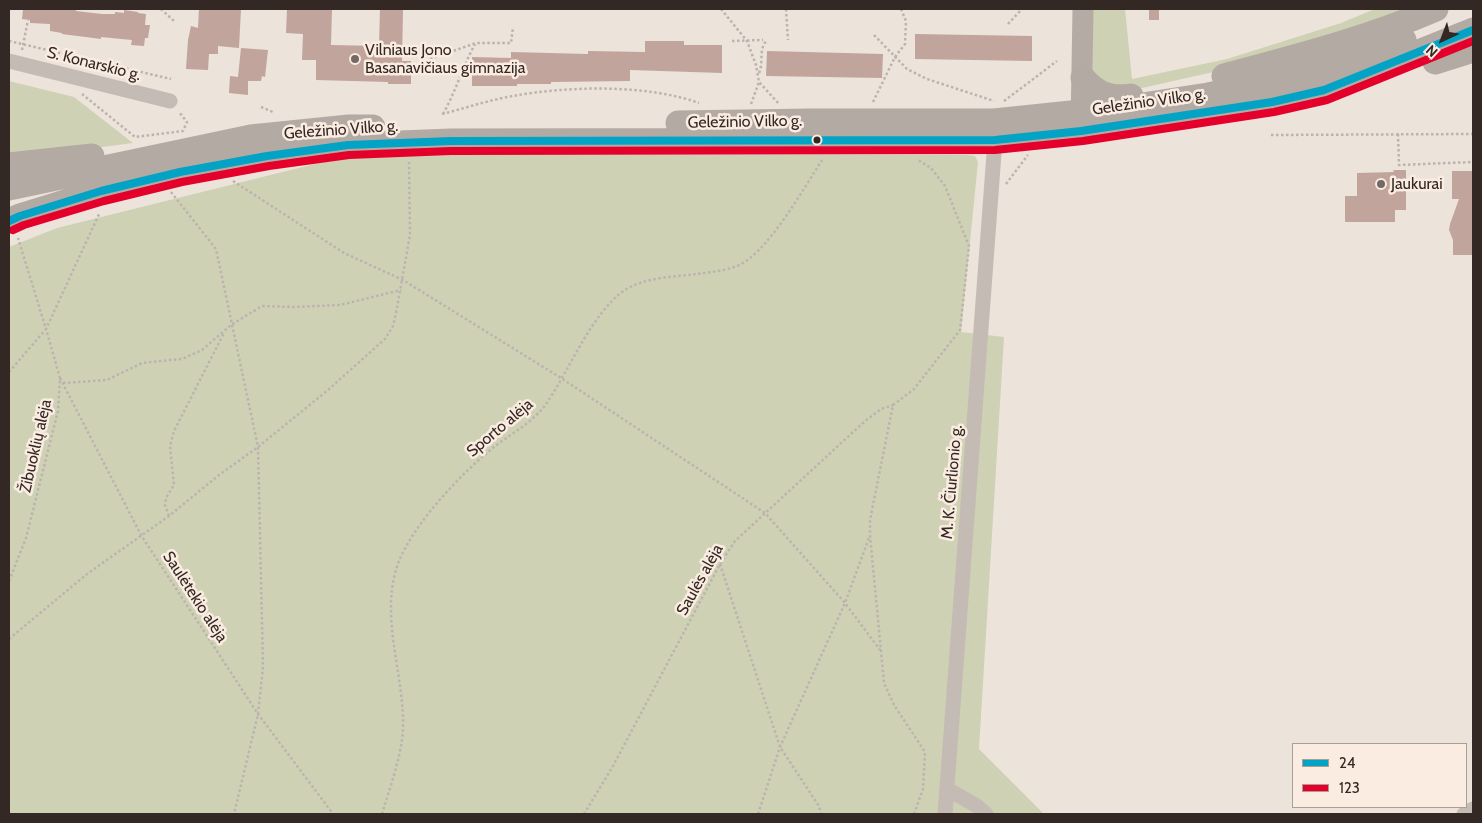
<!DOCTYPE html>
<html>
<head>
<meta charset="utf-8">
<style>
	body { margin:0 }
	#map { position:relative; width:1482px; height:823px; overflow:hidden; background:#ece3db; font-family:Cabin,sans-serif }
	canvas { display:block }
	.frame { position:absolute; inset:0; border:10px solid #342824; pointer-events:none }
	.legend { position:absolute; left:1292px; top:743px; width:175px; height:65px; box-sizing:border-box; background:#faece1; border:1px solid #ab9e95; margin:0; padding:6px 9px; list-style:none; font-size:15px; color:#342824 }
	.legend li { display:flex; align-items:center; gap:10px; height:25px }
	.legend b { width:25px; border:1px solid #ab9e95 }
	.north { position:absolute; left:1417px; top:15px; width:50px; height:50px; -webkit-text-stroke:4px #faece1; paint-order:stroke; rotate:223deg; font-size:14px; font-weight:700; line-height:20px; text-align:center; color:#342824 }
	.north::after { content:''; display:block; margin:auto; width:18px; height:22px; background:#342824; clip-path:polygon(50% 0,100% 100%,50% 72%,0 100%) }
</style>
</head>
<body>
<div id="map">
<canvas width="1482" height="823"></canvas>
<div class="frame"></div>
<ul class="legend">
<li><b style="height:6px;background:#03a3c6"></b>24</li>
<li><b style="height:6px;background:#e4002b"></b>123</li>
</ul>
<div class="north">N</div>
</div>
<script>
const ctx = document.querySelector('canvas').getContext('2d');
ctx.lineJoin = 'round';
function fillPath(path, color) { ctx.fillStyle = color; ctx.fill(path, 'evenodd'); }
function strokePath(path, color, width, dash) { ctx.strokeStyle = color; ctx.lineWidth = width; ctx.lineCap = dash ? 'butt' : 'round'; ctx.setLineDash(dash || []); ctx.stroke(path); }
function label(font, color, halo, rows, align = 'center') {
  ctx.font = font + ' Cabin,sans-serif'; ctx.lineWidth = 5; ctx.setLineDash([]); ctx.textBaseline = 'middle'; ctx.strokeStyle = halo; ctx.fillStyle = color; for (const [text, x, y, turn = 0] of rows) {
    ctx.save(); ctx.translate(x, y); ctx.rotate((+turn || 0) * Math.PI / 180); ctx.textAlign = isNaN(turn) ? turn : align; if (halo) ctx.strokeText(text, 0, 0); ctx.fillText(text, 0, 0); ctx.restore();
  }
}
fillPath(new Path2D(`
	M1094,9H1125L1132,79L1227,59L1341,23L1375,9H1408L1231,68L1120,93L1092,78V11Z
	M9,81L74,97L133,143L9,159Z
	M355,154L968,155L975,156L978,162L961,332L1004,337L979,749L1044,814H9V247L57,228Z`), '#cfd1b4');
fillPath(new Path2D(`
	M23,9H76V11L102,14H115V12L124,13V10L138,12V13L146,14L145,25H150L148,38H145L144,46L131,45L132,40L101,37V39L62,34V33L50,31V24L30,23V20L22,19Z
	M199,9H241L239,48L218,46V54H209L208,70L186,69L188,40L191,26L198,28Z
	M287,9H332L331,45L379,46L380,9H403L402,61H411V84H388V82L316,80V60H302L303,34L286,33Z
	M1149,9H1159V20H1149Z
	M915,34L1032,36V61L915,59Z
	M645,41H684V45H722V73L630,70V81L551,82V84H517V86H472V57L511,58V52L588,54V51L645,52Z
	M241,48L268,50L265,77L262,76L261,81H248V95L229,93L230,76L238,77Z
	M767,51L883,54L882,78L766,76Z
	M1393,170H1406V210H1395V222H1345V196H1357V173L1394,172Z
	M1452,171H1473V255H1453V240L1449,230L1450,224L1459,199H1452Z`), '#c1a49c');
strokePath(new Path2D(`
	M161,9L174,21
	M721,9L747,41L756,65L759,82L779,104
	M786,9L788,40
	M1008,24L1022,9
	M874,35L907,69L927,79L994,101
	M9,41L171,79
	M732,41L763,40
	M22,50L28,20
	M430,59L476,43H511L513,27
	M759,73C764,62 758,50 767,40
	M82,94L135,137L183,131L187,122L179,112
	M1004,101L1057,61
	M873,102L895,57L905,44L906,21L901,9
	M751,104L759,82
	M261,107L273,112
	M442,114C466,108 489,100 513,96C568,86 646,84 699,103
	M443,114C456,91 463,66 475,44
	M1398,134L1399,165L1473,162
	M1271,135L1473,134
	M233,181L344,253L403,280L561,378L765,513L845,603L880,650
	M1006,184L1028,155
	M171,192L216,249L258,447L263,667L258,714L234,814
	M9,372L46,329L18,238
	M60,378L141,535L258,714L333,814
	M63,383L107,380L142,363L182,359L202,350L231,325L262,306L294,307L340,305L401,290
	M169,516L165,505L166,498L174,485L170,446L174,431L224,333
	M720,564L780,747L819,806L821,814
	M9,581L26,538L58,411L60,378L46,329L100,212
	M9,639L87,574L169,516L219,475L258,447L328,390L385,339L393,326L396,313L410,235L409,162
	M382,814C390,787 401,758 403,730C405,674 378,615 399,561C414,524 458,477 489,451C508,435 532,424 546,404C569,371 592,312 625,290C645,277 674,277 697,274C711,272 726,271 739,265C768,252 804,188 822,160
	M584,814L613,766L720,564L735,541L865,421L881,409L893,405
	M758,814L780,747L845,603L869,538
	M914,814L923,789L925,752L894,705L884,683L870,535V520L893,405L914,389L960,330L969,246L945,186L931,168L918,160`), '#bdb3ae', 2.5, [2.5, 2.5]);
strokePath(new Path2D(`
	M9,61L170,101
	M947,789L977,806L986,814
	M945,814L995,140
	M1464,814L1473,809`), '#c4bbb5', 15);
strokePath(new Path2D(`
	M1081,128L1083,9`), '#b5aba5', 21);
strokePath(new Path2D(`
	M1435,62L1473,50
	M1224,76C1295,57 1369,38 1436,9
	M1083,78C1097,94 1110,99 1131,96
	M678,123L810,121H994L1129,107L1208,95L1274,81L1376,50L1404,40
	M9,165L92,156
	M9,188L251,137L349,127H373
	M9,221L20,216L101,191L180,172L267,156L348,145L451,141L995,140L1081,131L1272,102L1324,90L1473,30`), '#b4aaa4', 25);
strokePath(new Path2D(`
	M9,221L20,216L101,191L180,172L267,156L348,145L451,141L995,140L1081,131L1272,102L1324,90L1473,30`), '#03a3c6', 8);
strokePath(new Path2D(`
	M13,230L24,225L104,201L182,182L269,166L349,155L451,151L995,150L1083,141L1274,112L1327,100L1473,41`), '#e4002b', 8);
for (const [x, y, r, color] of [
	[355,59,5,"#746964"],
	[817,140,4.5,"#342824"],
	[1381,184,5,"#746964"]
]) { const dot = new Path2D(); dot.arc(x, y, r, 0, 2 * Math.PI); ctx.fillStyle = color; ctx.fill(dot); strokePath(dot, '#faece1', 2); }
label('16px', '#342824', '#faece1', [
	["Vilniaus Jono",365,50],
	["Basanavičiaus gimnazija",365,68],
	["Jaukurai",1391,184]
], 'left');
label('16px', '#342824', '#faece1', [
	["S. Konarskio g.",94,64,14],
	["Geležinio Vilko g.",1149,102,-8],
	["Geležinio Vilko g.",745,122,-1],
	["Geležinio Vilko g.",341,130,-4],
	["Sporto alėja",500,428,-40],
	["Žibuoklių alėja",36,446,-77],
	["M. K. Čiurlionio g.",952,482,-85],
	["Saulės alėja",700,580,-61],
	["Saulėtekio alėja",195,597,57]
]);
</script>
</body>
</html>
